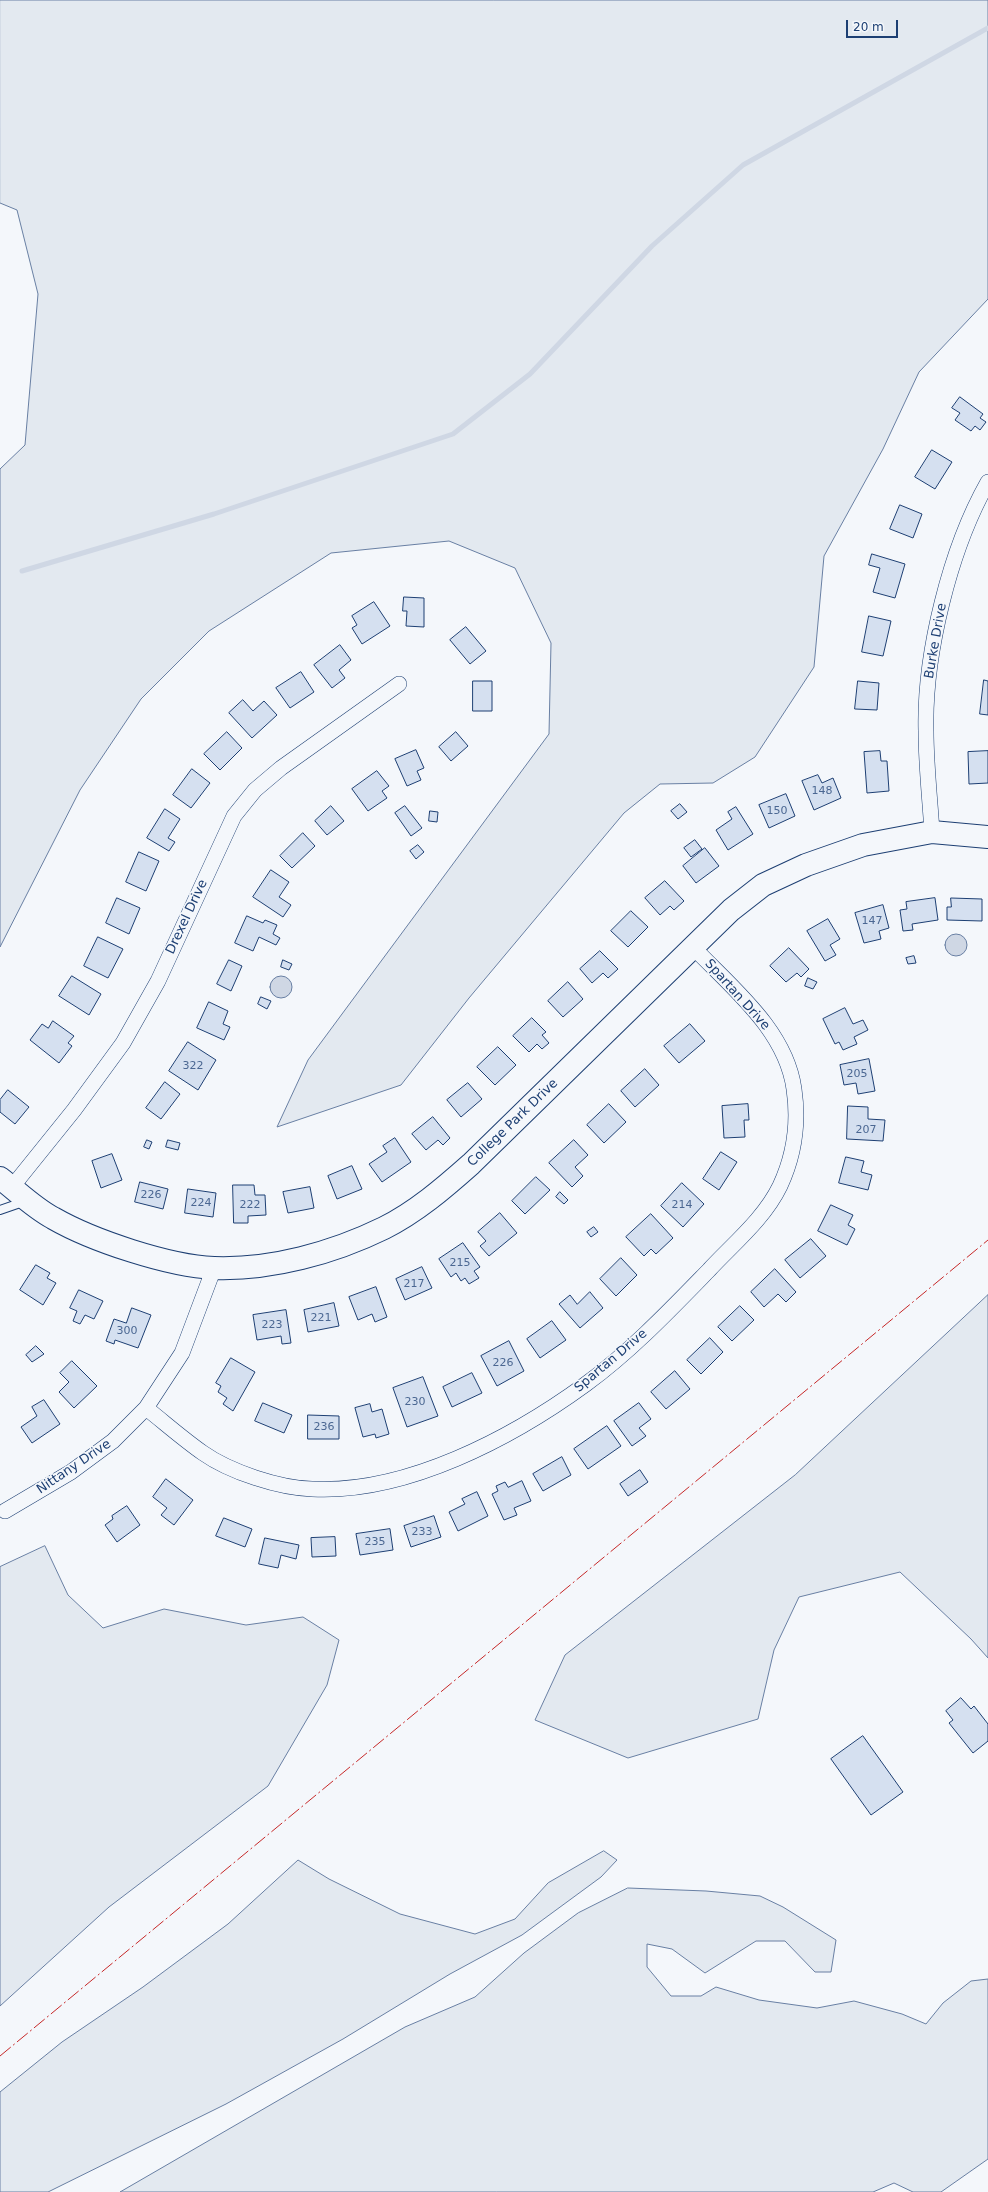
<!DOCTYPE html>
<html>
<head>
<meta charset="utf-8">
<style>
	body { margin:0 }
	#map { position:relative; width:988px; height:2192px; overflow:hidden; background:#f4f7fb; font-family:"DejaVu Sans",sans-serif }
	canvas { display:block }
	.scale { position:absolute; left:846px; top:20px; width:52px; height:18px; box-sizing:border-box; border:2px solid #1d3f73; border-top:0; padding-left:5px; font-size:12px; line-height:14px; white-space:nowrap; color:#1d3f73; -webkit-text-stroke:3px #f4f7fb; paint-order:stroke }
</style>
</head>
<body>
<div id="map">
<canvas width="988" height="2192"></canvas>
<div class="scale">20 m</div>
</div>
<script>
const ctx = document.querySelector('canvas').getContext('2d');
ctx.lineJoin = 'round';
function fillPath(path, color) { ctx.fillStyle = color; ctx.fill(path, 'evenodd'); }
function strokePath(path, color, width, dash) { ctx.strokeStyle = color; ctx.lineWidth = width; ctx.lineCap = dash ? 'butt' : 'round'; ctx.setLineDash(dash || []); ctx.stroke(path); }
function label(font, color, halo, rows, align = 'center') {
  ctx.font = font + ' "DejaVu Sans",sans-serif'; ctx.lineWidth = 3; ctx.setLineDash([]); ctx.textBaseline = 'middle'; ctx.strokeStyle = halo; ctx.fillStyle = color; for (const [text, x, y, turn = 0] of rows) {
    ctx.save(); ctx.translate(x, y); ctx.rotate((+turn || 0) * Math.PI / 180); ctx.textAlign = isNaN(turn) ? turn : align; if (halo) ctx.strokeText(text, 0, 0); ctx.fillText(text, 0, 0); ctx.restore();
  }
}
const green = new Path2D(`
	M0,0H988V299L919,372L883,449L824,556L814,667L755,757L713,783L660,784L624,813L469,998L401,1085L277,1127L308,1060L549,734L551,643L515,568L449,541L331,553L209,631L141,699L80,790L0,947V469L25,445L38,294L17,210L0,203Z
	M988,1295V1658L971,1639L900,1572L799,1597L774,1650L758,1719L628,1758L535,1720L565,1655L795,1475Z
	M45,1546L68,1595L103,1628L164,1609L246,1625L303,1617L339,1640L327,1685L268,1786L109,1907L0,2006V1567Z
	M604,1851L617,1860L601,1877L522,1935L450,1974L343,2039L226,2104L48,2192H0V2092L62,2042L143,1987L228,1924L298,1860L329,1879L400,1914L475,1934L515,1919L548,1883Z
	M628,1888L706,1891L760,1896L783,1907L836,1940L831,1972H815L785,1941H756L705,1973L672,1949L647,1944V1967L671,1996H701L716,1987L759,2000L817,2008L854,2001L902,2014L926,2024L943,2003L971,1981L988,1979V2159L941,2192H913L894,2183L873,2192H120L405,2027L475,1997L524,1953L578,1913Z`);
fillPath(green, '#e3e9f0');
strokePath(green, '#687fa3', 1);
const water = new Path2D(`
	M945 945a11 11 0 1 1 22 0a11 11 0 1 1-22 0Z
	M270 987a11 11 0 1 1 22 0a11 11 0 1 1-22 0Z`);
fillPath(water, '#cfd7e4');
strokePath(water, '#687fa3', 1);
strokePath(new Path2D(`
	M22,571L214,514L453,434L530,374L652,246L743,165L988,28`), '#cfd7e4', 5);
const building = new Path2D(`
	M960,397L983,414L980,418L986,422L980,430L975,426L971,431L955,420L960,413L952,408Z
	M932,450L952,462L935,489L915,477Z
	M900,505L922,514L913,538L890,529Z
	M872,554L905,564L895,598L873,592L880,568L869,565Z
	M404,597L424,598V627L406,626L407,611H403Z
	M374,602L390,626L362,644L352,628L357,625L352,616Z
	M869,616L891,621L883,656L862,652Z
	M466,627L486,651L470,664L450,640Z
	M340,645L351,660L339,670L345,678L332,688L314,665Z
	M301,672L314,692L290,708L276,688Z
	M984,680L988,681V715L980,714Z
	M473,681H492V711H473Z
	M858,681L879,683L877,710L855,709Z
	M243,700L253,711L264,701L277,715L252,738L229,713Z
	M227,732L242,748L220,770L204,754Z
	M456,732L468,746L451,761L439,747Z
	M416,750L424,768L417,771L421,780L407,786L395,759Z
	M880,751L881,761H887L889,791L867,793L864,752Z
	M988,751V783L969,784L968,752Z
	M192,769L210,783L191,808L173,795Z
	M377,771L389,786L382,791L387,798L368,811L352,789Z
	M818,775L822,783L833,778L841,798L814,810L802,781Z
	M786,794L795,816L769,828L759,805Z
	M680,804L687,812L678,819L671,811Z
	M331,806L344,821L327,835L315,821Z
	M405,806L422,828L411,836L395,813Z
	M736,807L753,834L728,850L716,830L732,819L728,812Z
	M165,809L180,819L168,838L175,842L169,851L147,838Z
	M430,811L438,812L437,822L429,821Z
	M303,833L315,846L292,868L280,856Z
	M695,840L702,849L691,857L684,848Z
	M418,845L424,852L416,859L410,851Z
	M705,848L719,866L696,883L683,866Z
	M139,852L159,861L146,891L126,882Z
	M271,870L289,882L279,897L291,905L283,917L253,897Z
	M665,881L684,901L674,910L670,906L660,915L645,898Z
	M117,898L140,908L129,934L106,923Z
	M935,898L938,920L912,924L913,930L903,931L900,910L907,909L906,902Z
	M951,898L982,899V921L947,920V907H951Z
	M883,905L889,928L879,931L881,939L864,943L855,913Z
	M631,911L648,927L628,947L611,931Z
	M247,916L263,923L265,920L277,925L273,934L280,938L276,945L259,937L253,951L235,943Z
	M828,919L840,939L830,945L836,955L825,961L807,931Z
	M98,937L123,949L108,978L84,966Z
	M789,948L809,969L801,977L797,973L786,982L770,966Z
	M600,951L618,969L608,978L603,973L592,983L580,969Z
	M914,956L916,963L908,964L906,958Z
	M229,960L242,966L231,991L217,984Z
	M283,960L292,964L289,970L281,967Z
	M72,976L101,994L89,1015L59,996Z
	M808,978L817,982L813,989L805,986Z
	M568,982L583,999L563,1017L548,1001Z
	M261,997L271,1001L267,1009L258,1004Z
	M209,1002L228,1011L223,1024L230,1027L224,1040L197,1028Z
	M845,1008L853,1024L863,1020L868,1030L854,1037L857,1044L843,1050L839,1042L835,1044L823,1019Z
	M532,1018L546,1032L542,1035L549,1043L542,1049L537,1044L529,1052L513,1036Z
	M53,1021L74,1036L68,1043L72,1046L59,1063L30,1040L42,1024L48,1028Z
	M690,1024L705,1041L679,1063L664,1046Z
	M188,1042L216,1060L198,1090L169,1071Z
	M498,1047L516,1065L495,1085L477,1067Z
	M869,1059L875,1091L858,1094L856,1083L844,1085L840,1065Z
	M645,1069L659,1085L635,1107L621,1091Z
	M165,1082L180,1094L161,1119L146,1108Z
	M468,1083L482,1099L461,1117L447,1100Z
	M8,1090L29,1107L15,1124L0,1112V1100Z
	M609,1104L626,1122L604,1143L587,1125Z
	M748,1104L749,1120H744L745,1137L724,1138L722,1106Z
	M848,1106L868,1107V1119L885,1120L883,1141L847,1139Z
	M433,1117L450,1138L443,1145L438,1140L426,1150L412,1134Z
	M395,1138L411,1162L382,1182L369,1164L387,1152L383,1146Z
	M147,1140L152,1142L149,1149L144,1147Z
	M168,1140L180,1143L178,1150L166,1147Z
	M574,1140L588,1155L575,1167L583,1176L572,1187L549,1163Z
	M721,1152L737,1162L719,1190L703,1179Z
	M112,1154L122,1180L101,1188L92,1161Z
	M846,1157L864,1161L861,1172L872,1175L868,1190L839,1183Z
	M352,1166L362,1189L337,1199L328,1176Z
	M536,1177L550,1190L525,1214L512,1201Z
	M140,1182L168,1189L163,1209L135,1202Z
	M682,1183L704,1204L683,1227L661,1206Z
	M233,1185H254L255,1195H265L266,1215L248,1216V1223H234Z
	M310,1187L314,1208L288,1213L283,1192Z
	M188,1189L216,1193L213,1217L185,1213Z
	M560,1192L568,1200L564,1204L556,1197Z
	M831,1205L853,1215L848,1225L855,1229L847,1245L818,1231Z
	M500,1213L517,1233L489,1256L480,1246L486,1241L478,1232Z
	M651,1214L673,1238L656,1254L651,1249L644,1256L626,1237Z
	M594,1227L598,1232L591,1237L587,1232Z
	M811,1239L826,1256L800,1278L785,1260Z
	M463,1243L480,1267L474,1271L479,1278L469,1284L465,1278L461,1281L456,1273L451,1277L439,1259Z
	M621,1258L637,1275L616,1296L600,1279Z
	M36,1265L50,1273L47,1278L56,1283L43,1305L20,1290Z
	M422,1267L432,1288L405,1300L396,1279Z
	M775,1269L796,1292L786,1302L778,1294L764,1307L751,1292Z
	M376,1287L387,1317L375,1322L372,1314L358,1320L349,1297Z
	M79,1290L103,1301L94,1319L85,1315L80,1324L73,1321L77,1311L70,1308Z
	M590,1292L603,1308L580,1328L559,1304L570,1295L577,1304Z
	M334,1303L339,1326L308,1332L304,1310Z
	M740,1306L754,1320L732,1341L718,1327Z
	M132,1308L151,1315L138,1348L115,1340L114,1344L106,1341L114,1319L126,1323Z
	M286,1310L291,1343L282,1344L281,1336L257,1340L253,1315Z
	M552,1321L566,1340L540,1358L527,1339Z
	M710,1338L723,1352L701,1374L687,1360Z
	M509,1341L524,1371L497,1386L481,1356Z
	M36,1346L44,1354L32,1362L26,1355Z
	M231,1358L255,1372L233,1411L223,1404L227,1398L218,1392L221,1386L216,1383Z
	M72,1361L97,1386L74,1408L59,1392L69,1382L60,1373Z
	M675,1371L690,1389L666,1409L651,1392Z
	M472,1373L482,1393L452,1407L443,1387Z
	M423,1377L438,1416L407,1427L393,1388Z
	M44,1400L60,1424L32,1443L21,1427L37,1416L32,1407Z
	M263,1403L292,1415L284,1433L255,1421Z
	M639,1403L651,1419L639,1428L646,1436L632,1446L614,1421Z
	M370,1404L372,1412L382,1409L389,1434L376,1438L375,1434L363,1437L355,1408Z
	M308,1415L339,1416V1439H308Z
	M607,1426L621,1446L588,1469L574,1449Z
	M562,1457L571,1475L543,1491L533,1474Z
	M640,1470L648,1482L628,1496L620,1484Z
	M166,1479L193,1500L174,1525L161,1515L167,1508L153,1497Z
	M522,1481L531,1501L514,1508L517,1515L504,1520L492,1494L498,1491L496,1486L505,1482L508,1487Z
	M477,1492L488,1516L458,1531L449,1512L465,1504L462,1499Z
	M127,1506L140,1525L117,1542L105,1525L113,1519L112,1516Z
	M434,1516L441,1537L411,1547L404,1526Z
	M224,1518L252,1529L245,1547L216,1536Z
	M390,1529L393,1550L360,1555L356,1534Z
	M335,1537L336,1556L312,1557L311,1538Z
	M265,1538L299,1545L296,1559L281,1555L278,1568L259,1564Z
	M961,1698L971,1709L974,1706L988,1724V1741L973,1753L949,1723L953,1720L946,1711Z
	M863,1736L903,1792L871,1815L831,1759Z`);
fillPath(building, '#d5e0f0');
strokePath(building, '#1d3f73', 1);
const lane = new Path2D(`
	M0,1210L26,1201`);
const street = new Path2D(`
	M932,832C930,799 926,765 926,731C924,654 950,549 988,482
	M12,1187L74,1110L123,1043L158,981L234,816L255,790L281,768L399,684
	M146,1408C165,1423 183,1439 203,1453C230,1472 279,1488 312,1489C406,1494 512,1438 586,1384C631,1351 670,1310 709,1270C733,1244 764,1219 780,1186C794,1156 799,1123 794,1089C786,1030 732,988 693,947
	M5,1511L71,1472L113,1441L146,1408L182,1353L214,1268`);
const secondary = new Path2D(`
	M0,1178C17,1191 34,1208 53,1218C93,1241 169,1266 214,1268C271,1270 333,1253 384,1228C416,1212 444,1188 471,1164L731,910L763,885L806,865L863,845L932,832L988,837`);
strokePath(lane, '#1d3f73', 10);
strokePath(street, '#1d3f73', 16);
strokePath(secondary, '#1d3f73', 24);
strokePath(lane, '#f4f7fb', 8);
strokePath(street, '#f4f7fb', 15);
strokePath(secondary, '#f4f7fb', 22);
strokePath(new Path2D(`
	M0,2056L988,1240`), '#c62828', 1, [14, 3, 2, 3]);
label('11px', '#4b6792', null, [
	["148",822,791],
	["150",777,811],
	["147",872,921],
	["322",193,1066],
	["205",857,1074],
	["207",866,1130],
	["226",151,1195],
	["224",201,1203],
	["222",250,1205],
	["214",682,1205],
	["215",460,1263],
	["217",414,1284],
	["221",321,1318],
	["223",272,1325],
	["300",127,1331],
	["226",503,1363],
	["230",415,1402],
	["236",324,1427],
	["233",422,1532],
	["235",375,1542]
]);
label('13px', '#1d3f73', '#f4f7fb', [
	["Burke Drive",936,641,-80],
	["Drexel Drive",187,917,-65],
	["Spartan Drive",737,995,48],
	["College Park Drive",513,1123,-44],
	["Spartan Drive",611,1361,-40],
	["Nittany Drive",74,1467,-34]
]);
</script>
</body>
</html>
